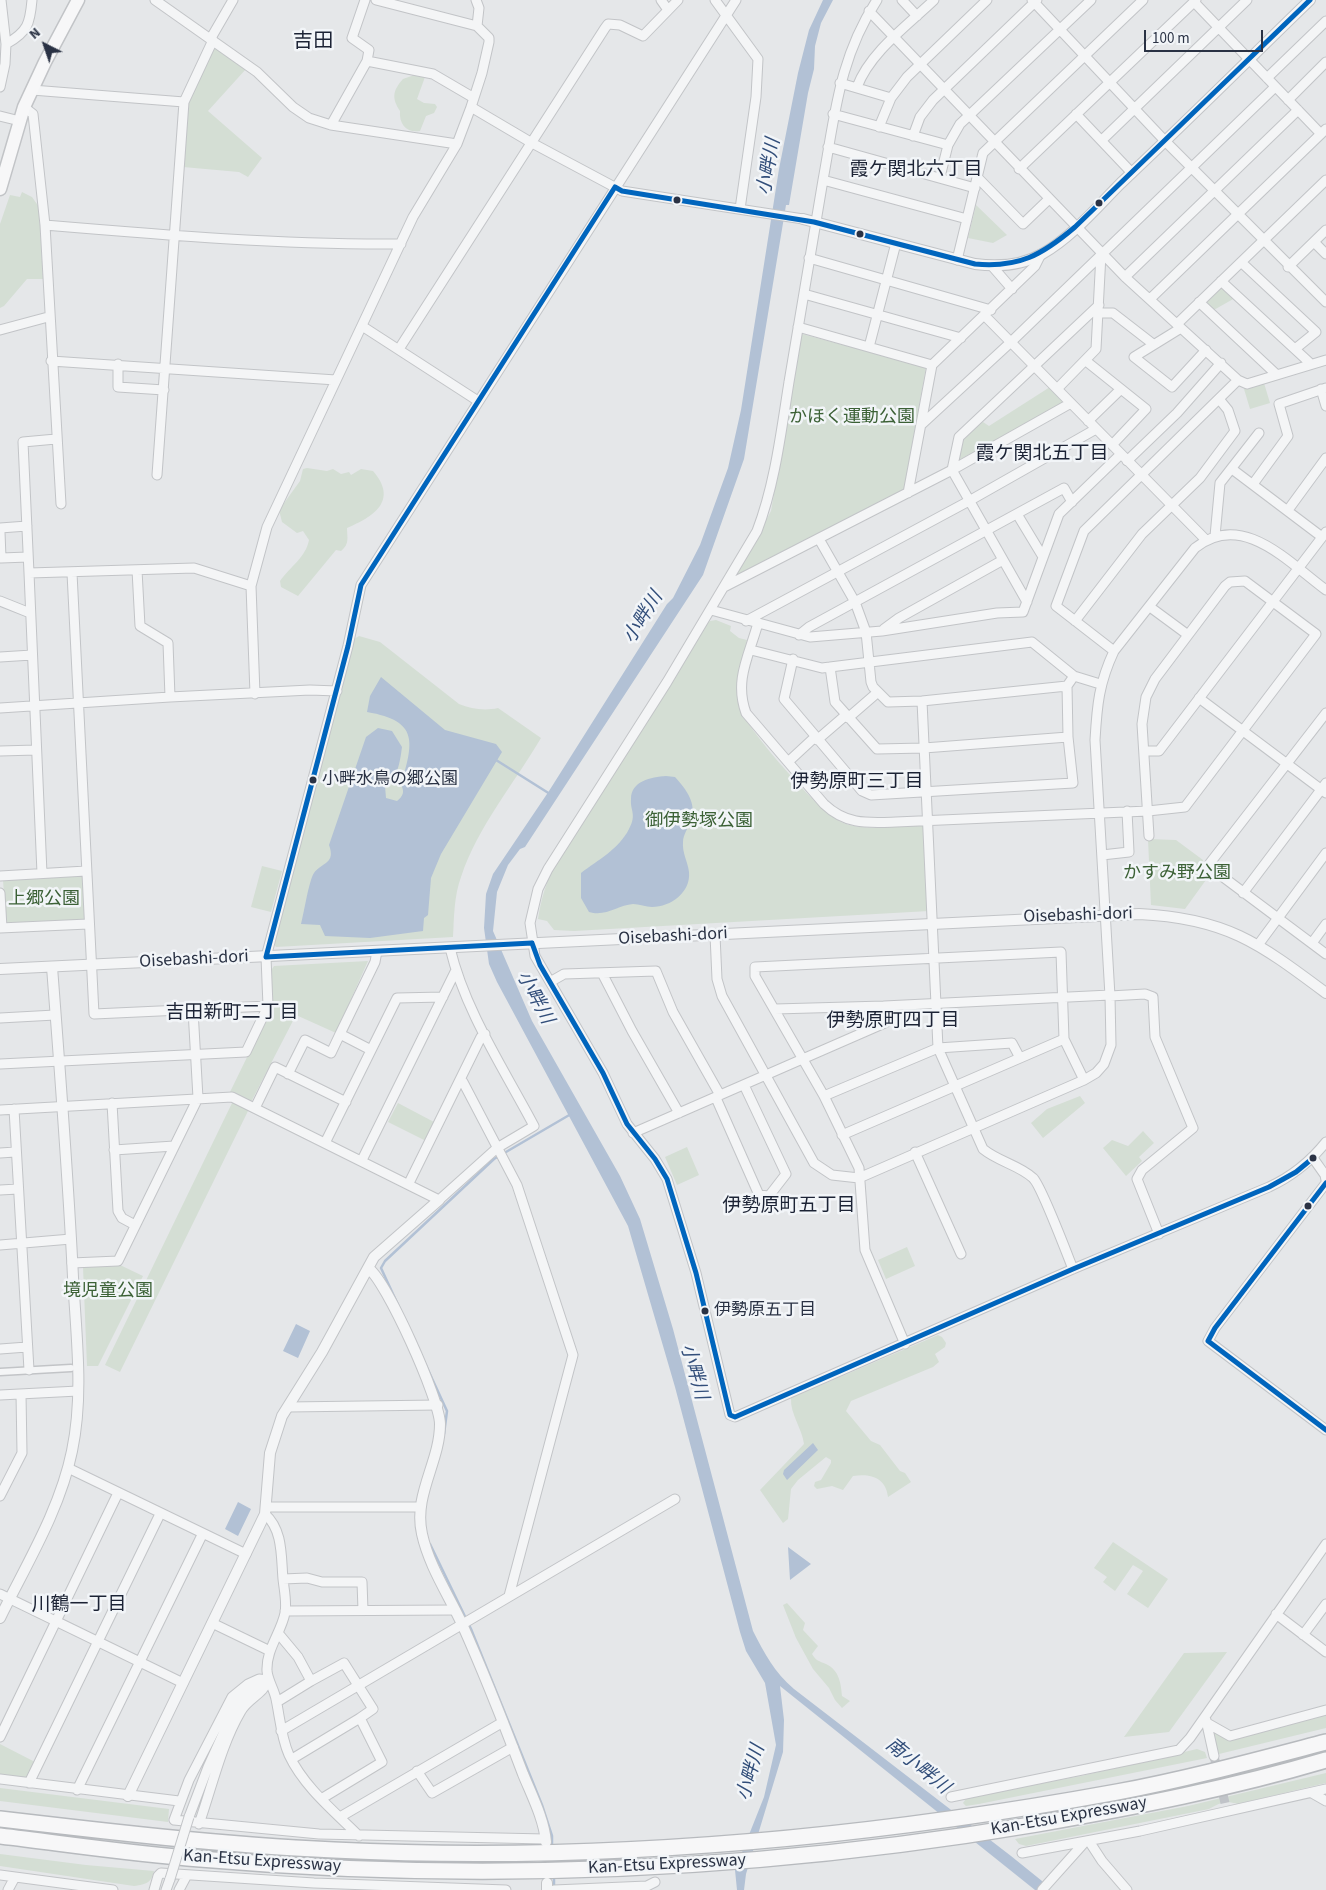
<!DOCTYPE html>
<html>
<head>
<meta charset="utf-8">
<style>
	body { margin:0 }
	#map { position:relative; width:1326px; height:1890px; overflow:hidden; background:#e5e7e9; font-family:"Source Sans 3",sans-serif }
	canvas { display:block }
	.north { position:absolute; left:20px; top:20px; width:50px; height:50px; -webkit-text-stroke:4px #f2f5f8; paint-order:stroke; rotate:319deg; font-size:14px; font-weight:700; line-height:20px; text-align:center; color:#2a3244 }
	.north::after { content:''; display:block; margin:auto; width:18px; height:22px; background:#2a3244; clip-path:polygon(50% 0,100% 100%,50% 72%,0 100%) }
	.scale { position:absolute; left:1144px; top:30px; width:119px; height:22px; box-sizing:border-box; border:2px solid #2a3244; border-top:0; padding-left:6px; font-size:15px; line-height:18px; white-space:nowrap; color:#2a3244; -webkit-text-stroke:4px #f2f5f8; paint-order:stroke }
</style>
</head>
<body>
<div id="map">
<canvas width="1326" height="1890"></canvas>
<div class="north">N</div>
<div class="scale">100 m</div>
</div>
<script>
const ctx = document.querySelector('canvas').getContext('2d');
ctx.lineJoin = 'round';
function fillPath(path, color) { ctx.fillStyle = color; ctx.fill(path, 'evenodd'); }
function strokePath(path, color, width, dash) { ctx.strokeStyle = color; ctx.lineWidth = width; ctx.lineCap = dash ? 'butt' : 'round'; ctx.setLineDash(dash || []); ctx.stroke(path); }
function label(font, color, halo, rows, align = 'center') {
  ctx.font = font + ' "Source Sans 3","Noto Sans JP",sans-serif'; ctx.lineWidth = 5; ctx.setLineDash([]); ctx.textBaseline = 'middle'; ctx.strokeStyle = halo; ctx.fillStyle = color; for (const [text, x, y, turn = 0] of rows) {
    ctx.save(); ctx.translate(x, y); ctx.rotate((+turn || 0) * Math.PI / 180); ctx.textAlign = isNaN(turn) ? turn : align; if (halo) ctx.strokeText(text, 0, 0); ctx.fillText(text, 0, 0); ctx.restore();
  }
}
fillPath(new Path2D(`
	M216,46L246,69L208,111L262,158L248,177L239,172L183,167L188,99L213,47Z
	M417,74L425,77L417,99L424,103L435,104L437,107L434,113L426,116L420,131C406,133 399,124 400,111C392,99 392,91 403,79Z
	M22,192L32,197L39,207L43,279H27L4,306L0,308V224L10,195L20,197Z
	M976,205L1007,235L993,243L968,238Z
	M1220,286L1235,298L1212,311L1205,301Z
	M802,334L926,367L904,489L733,581L771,511Z
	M1264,383L1270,403L1250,409L1244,389Z
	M1050,387L1062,400V403L959,460L957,458L960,439L983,422L989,426Z
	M307,468L327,471L333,469L341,474L349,472L351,475L361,469L373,471C399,501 373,517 347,528C347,537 350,544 341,551L336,550L298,596L281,587L280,581C290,567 306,557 309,540L303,531L297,533L282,522L279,510L300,481L303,469Z
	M716,620L731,626L730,631L739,638L747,640C742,663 733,684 740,707C745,728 812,801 830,815C835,819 844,824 850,825C873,831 900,825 923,824L925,827L929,911L574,931L554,930L547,921L538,919C542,893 550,868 567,848L615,768L634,742L647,717L702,628L710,621Z
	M359,636L380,642L459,704C471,709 485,711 498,708L541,738C514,784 478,826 461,877C454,896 454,917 453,937L276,947L273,943L354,639Z
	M1148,839L1176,840L1203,860V868L1211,873L1185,909L1151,905Z
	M262,866L282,871L271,912L251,907Z
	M83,875L85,920L6,924L3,880Z
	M368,961L336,1033L296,1015L251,1102L230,1092L272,1006L270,972L274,966Z
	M1080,1096L1085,1103L1043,1138L1031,1123L1047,1109Z
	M233,1101L249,1109L120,1372L105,1365Z
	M398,1103L434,1122L426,1141L388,1122Z
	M1143,1131L1154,1143L1139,1157L1142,1161L1126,1176L1103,1148L1112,1140L1128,1146Z
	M687,1147L699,1175L677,1185L665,1157Z
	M907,1247L915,1266L886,1279L878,1260Z
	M120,1265L143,1276L98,1366H87L83,1267Z
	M938,1335L942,1337L946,1343L945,1347L935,1354L939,1362L933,1367L851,1401L846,1411L871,1441L880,1445L900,1471L905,1473L911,1482L888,1497C886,1478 871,1473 853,1476L843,1490L832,1486L817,1489L814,1486L815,1482L821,1480L831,1463V1460L826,1457L798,1480L791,1489L788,1519L783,1523L760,1490L804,1444C802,1428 790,1414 791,1398Z
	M1113,1542L1168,1579L1148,1608L1127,1594L1143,1571L1133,1565L1115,1591L1103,1582L1107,1577L1094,1568Z
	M787,1603L805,1623L803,1630L818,1646L812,1654C816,1661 819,1661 826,1664C839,1670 841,1683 842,1696L850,1701L842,1708L835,1700L829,1688L813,1669L796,1638L783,1605Z
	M1227,1652L1169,1732L1124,1737L1184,1653Z
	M1326,1714V1728L1219,1754L1212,1731V1729L1229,1738Z
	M0,1744L35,1762L26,1779L0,1775Z
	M1197,1749L1205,1752L1207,1758L979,1804L966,1806L963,1803L967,1797L1081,1776Z
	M1326,1773V1783L1238,1804C1225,1800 1220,1803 1209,1809L1026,1846L1019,1844L1015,1839L1188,1806Z
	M0,1788L169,1809L168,1822L0,1801Z
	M0,1854L86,1865L154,1871C151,1883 147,1884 134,1886L0,1866Z`), '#d4ded4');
fillPath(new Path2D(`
	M823,0H833L821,23L815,46L814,69L808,93L789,205H786L744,459L703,575L525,847L520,849L508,865L497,892L493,931L532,1021L620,1176L640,1219L673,1329L753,1631C765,1654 774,1672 794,1689L1011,1856L1042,1881L1049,1890H1035L780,1686L784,1720L783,1752L746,1874L744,1890H737L735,1870L764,1797L776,1745L765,1683L746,1651L740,1632L675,1387L628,1226L497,982L489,964L484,928L486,894L493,874L549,791L667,604L673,598L700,545L728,468L741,410L779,169L798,73L809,30Z
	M381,677L445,730L496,744L502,752L441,854L431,878L428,915L424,918L423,931L370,938L325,936L320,925L301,924C304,913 309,880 314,873C322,862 336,864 329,845L366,737L378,728L392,731L402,747C400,762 398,778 385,786L386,798L397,801C403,796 405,792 401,785C413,743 420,721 367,712L370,696Z
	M666,776L675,777C687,790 697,804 691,821C688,828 683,835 683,842C682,853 688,862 689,872C691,892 671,907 652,907C646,907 639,904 633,904C618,905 606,917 589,912L581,898V873C598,860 619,849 629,829C637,814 630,811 631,799C631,781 651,777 666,776Z
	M296,1324L310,1331L298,1358L283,1351Z
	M813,1443L818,1450L787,1480L783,1474L784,1470Z
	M238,1502L251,1509L238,1536L225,1529Z
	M788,1547L811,1564L790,1580Z`), '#b2c1d5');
strokePath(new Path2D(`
	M496,760L550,794
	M444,1434L447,1411L381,1268L385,1261L494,1159L571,1114
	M430,1544L471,1629L542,1805L552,1836V1846
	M554,1874V1889`), '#b2c1d5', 2.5);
strokePath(new Path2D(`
	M1214,1756L1225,1803`), '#c0c3c8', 9, [9, 4.5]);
const pedestrian = new Path2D(`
	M0,1372L71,1368`);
const minor = new Path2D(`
	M1,0L6,44C28,32 30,23 32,0
	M155,0L257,72L293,107L309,118L331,125L457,144
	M376,0L477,26
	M661,0L668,10
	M715,0L758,59L756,97L740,209
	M877,0C839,58 835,115 823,180C811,248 800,315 789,382C781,432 775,484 757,531L667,682L548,869L538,889L530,923L535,956L603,1073L627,1124L655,1159L667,1179L696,1273L730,1415L735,1417L1073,1269L1269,1187C1293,1176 1310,1162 1326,1142
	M902,0L917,16
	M1032,0L1165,141L1326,302
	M1194,2L1321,134
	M869,11L1125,277L1238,380
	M211,38L233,0
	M367,61L433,74L474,98
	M1267,78L1326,21
	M840,83L891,98
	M0,87L5,64L6,44
	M857,87C870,52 908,25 934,0
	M32,90L184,102
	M1288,100L1326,62
	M24,107L33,114L45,225C164,235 282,245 401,244
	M471,107L482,73L489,42V38L477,26L479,8L476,0
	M833,114L948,145
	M1076,114L1132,173
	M0,116L20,121
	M331,125L367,61L369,50L352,38L365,0
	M879,127L891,98L907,77L987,0
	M913,136L920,117L933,100L1037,0
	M1102,140L1247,0
	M828,147L975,188
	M1019,169L1196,0
	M940,177L948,145L960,124L1091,0
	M978,178L1023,224L1049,199
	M823,180L967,219
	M45,225L61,504
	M1314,242L1326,254
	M809,258L991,310
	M957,260L983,153L1143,0
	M1241,262L1316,332L1295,349
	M992,266L1012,289
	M1288,267L1326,230
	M1125,277L1298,110
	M1221,281L1311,364
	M804,294L961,338
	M1150,299L1326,129
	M1199,302L1277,375
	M1098,313H1113L1153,344
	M985,316L1206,540
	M1177,324L1326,180
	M362,326L478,401
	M798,327L932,365
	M1181,328L1134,357L1172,387L1206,350
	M0,330L48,317
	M869,347L896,243
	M399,349L605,28L608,24L620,25L643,36L678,0
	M51,361L336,380
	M1086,361L1146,409L1112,445
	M118,364V387L164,390
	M1057,389L1096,349L1101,254
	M1321,389L1326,406
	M1088,421L1121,389
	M921,425L1011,342L1275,87
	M56,439L23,442L29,573L194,568L251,586
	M1127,461L1177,413L1221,363
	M1232,469L1322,537
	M157,475L184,102L213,40
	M1253,484L1288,436L1279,404L1326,388
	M908,493L932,365L1035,266L1041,254
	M1288,510L1326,458
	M1017,514L1043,557
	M0,528L27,526
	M0,532L1,558L28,557
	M1215,536L1220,483L1259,433
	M819,539L855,602L866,632L871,682L873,687L888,702L922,701L1067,686
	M137,570L140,626L168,643L170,697
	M29,573L42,873
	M72,573L94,1014L268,1006
	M724,587L952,470L1071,403
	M0,601L30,613
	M1027,602L952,470L959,437L1099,305
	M1150,607L1188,635
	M711,610L810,637L882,631L997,613L1023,612L1059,514L1121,454
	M746,621L969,501L1096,429
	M1075,621L1142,534L1200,478L1235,431L1228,410L1219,399
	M758,623C749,656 734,680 746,713L824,804C846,825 867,823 896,822L1148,811L1185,807L1316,634L1245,581L1230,582L1225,586L1155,679L1146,697L1142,724L1149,836
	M884,629L899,618L1003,560
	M799,635L809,627L1064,488L1072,502
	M751,650L822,668L1032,642L1074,676L1100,684
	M1114,651L1056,606L1084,531L1238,380L1247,384L1326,360
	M0,657L32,655
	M793,659L784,699L862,791L871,795L1073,783L1068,737L1067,686L1074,676
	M830,667L835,702L877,749L924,748L1068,737
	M255,694L251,586L267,527L413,217L457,144L471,107L532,143L622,191L803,219
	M1199,698L1326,793
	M922,701L938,1048L983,1149C999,1162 1019,1165 1033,1178C1041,1185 1067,1254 1073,1269
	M0,708L170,697L310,690L337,691
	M1326,713L1210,863L1211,868L1326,954
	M848,718L878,692
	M817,740L846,715
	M0,751L36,750
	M1144,751H1159L1326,532
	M788,762L815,737
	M1102,855L1129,852L1127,811
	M0,876L86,871
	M0,893L2,928
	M1243,893L1326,783
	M0,928L88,924
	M715,935L717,979L722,996L814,1163L832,1175L859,1178L1084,1080L1096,1073L1104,1064L1111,1045L1110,996L1095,740C1097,705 1099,683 1114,651L1195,548C1242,510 1288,562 1326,590
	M1312,943L1326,924
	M1258,945L1326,853
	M602,973L632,1031L679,1113
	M550,982L564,974L656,971L673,1012L720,1095
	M1110,996L1145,994L1153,997L1155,1037L1193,1128L1142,1170L1137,1179L1159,1234
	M775,1009L884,1006L1110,995
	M0,1018L55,1015
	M371,1050L340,1034L375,962L377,951
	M0,1064L246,1052L268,1006L266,957L348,646L361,585L736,0
	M288,1074L305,1040L331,1053L340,1034
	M460,1080L463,1082L517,1185L573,1355L509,1596
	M824,1096L938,1048L1012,1043L1020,1058
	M716,1098L759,1195L769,1196L786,1174L744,1085
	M112,1103L118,1211L122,1218L135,1225
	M255,1108L275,1067L346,1102
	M14,1109L29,1370
	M0,1110L232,1097L439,1200L497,1148L534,1126C504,1069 465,1011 450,948
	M633,1133L885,1023L884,1006
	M842,1135L1064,1039
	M325,1143L397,998L443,997
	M114,1150L174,1146
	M915,1152L961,1254
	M0,1153L15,1152
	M1313,1158L1325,1175L1326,1180
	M362,1160L455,972
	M409,1183L481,1037L485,1034
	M1326,1183L1215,1328L1208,1341L1326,1430
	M0,1190L18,1189
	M0,1245L71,1239
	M72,1263L118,1261L198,1098L193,1010
	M905,1344L865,1250L859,1168L824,1096L755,976V967L1061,952L1064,1039L1084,1080
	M0,1349L27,1347
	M0,1395L78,1391
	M288,1407L438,1405
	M68,1468L246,1554
	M0,1496L22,1453L21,1394
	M267,1507H419
	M265,1514C283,1530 281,1556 283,1579C284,1589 287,1602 285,1613C281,1633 266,1649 267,1671C268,1681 274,1689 276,1699C280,1718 281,1737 289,1755C304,1787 335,1812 359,1836
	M283,1579L307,1578L322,1582H362L363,1610
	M0,1594L183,1683
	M285,1611L455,1610
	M1276,1614L1326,1652
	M212,1623L270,1651
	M278,1633L298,1657L311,1681L344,1663L373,1709L360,1718L382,1762L321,1799
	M1303,1635L1326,1604
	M268,1680L259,1679L248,1684L232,1697L189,1780L174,1820L319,1834L545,1839
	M277,1702L311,1681
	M1206,1720L1214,1756
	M1207,1723L1230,1736L1326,1710
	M281,1731L675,1499
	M0,1737L118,1493
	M292,1759L360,1718
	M417,1771L432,1793L513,1747
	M0,1779L179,1801
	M29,1783L160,1514
	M77,1790L202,1535
	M1312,1793L1326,1801
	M951,1797L1179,1750L1190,1738L1326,1544
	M189,1817L208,1767L237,1703L266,1681
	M340,1817L503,1722
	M199,1824C212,1787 221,1745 241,1711C248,1698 264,1694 268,1680
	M1089,1841L1102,1861L1127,1890
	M1022,1853L1140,1831L1326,1789
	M0,1875L113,1890
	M8,1890L15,1877
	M154,1890L158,1876L161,1873L314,1883L506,1890
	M166,1890L170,1879
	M179,1890L187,1875
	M554,1890L647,1886L655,1882
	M1042,1890L1084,1843`);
const tertiary = new Path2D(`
	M803,219L975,264C998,267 1021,266 1042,254C1072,237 1097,207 1121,183C1185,123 1247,61 1310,0
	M0,969L1139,914C1226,918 1259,943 1326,993
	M368,1268C386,1280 440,1400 440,1424C440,1462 413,1495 422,1534C429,1566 448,1594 462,1624C484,1673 504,1724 523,1774C532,1796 544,1819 546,1842
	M0,1618C26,1565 60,1510 72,1451C84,1394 76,1335 73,1277C68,1174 60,1071 52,967
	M128,1796L265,1514L270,1453L282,1416L322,1352L374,1257L439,1200
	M547,1883V1890`);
const secondary = new Path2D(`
	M0,189L24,107L45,62L78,0`);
const motorway = new Path2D(`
	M0,1819C111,1832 222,1845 334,1850C596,1863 860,1839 1117,1792C1187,1779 1257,1760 1326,1742
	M0,1836C67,1844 133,1854 200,1859C479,1883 761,1871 1037,1824C1134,1807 1232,1788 1326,1760`);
strokePath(pedestrian, '#c2c4c7', 9);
strokePath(minor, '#c2c4c7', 11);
strokePath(tertiary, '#c2c4c7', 12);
strokePath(secondary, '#c2c4c7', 15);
strokePath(motorway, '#b7babe', 18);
strokePath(pedestrian, '#f4f5f6', 6);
strokePath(minor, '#f4f5f6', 9);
strokePath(tertiary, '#f4f5f6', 10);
strokePath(secondary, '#f7f7f8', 12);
strokePath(motorway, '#f7f7f8', 15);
const minorBridge = new Path2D(`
	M170,1879L189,1817`);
strokePath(minorBridge, '#c2c4c7', 11, []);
strokePath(minorBridge, '#f4f5f6', 9);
strokePath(new Path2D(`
	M615,187L622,191L814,222L975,264C1019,268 1042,255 1075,227L1310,0
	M532,943L540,965L603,1073L627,1124L655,1159L667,1179L696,1273L730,1415L735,1417L1073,1269L1269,1187L1296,1172L1313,1158
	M266,957L348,646L361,585L615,187
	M266,957L532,943
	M1326,1183L1215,1328L1208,1341L1326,1430`), '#0065bd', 5);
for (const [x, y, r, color] of [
	[677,200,4.5,"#2a3244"],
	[1099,203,4.5,"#2a3244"],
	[860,234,4.5,"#2a3244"],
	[313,780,4.5,"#2a3244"],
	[1313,1158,4.5,"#2a3244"],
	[1308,1206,4.5,"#2a3244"],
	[705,1311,4.5,"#2a3244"]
]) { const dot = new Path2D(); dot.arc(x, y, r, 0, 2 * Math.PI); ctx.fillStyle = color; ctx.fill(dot); strokePath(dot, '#f2f5f8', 2); }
label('17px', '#2a3244', '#f2f5f8', [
	["小畔水鳥の郷公園",322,780],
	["伊勢原五丁目",714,1311]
], 'left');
label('18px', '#3c6136', '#f2f5f8', [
	["かほく運動公園",852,418],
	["御伊勢塚公園",699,822],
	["かすみ野公園",1177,874],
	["上郷公園",44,900],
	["境児童公園",108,1292]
]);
label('18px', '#2a3244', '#f2f5f8', [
	["Oisebashi-dori",1078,916,-2],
	["Oisebashi-dori",673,937,-3],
	["Oisebashi-dori",194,960,-3],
	["Kan-Etsu Expressway",1069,1817,-10],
	["Kan-Etsu Expressway",262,1862,4],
	["Kan-Etsu Expressway",667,1865,-3]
]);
label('italic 19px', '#324e7a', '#f2f5f8', [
	["小畔川",770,167,-80],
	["小畔川",644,618,-58],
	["小畔川",534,998,62],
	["小畔川",693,1372,74],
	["南小畔川",917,1767,39],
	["小畔川",752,1773,-74]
]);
label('19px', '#1c2335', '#f2f5f8', [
	["霞ケ関北六丁目",916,171],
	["霞ケ関北五丁目",1042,455],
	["伊勢原町三丁目",857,783],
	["吉田新町二丁目",232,1014],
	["伊勢原町四丁目",893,1022],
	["伊勢原町五丁目",789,1207],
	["川鶴一丁目",79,1606]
]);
label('20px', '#1c2335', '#f2f5f8', [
	["吉田",313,43]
]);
</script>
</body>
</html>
